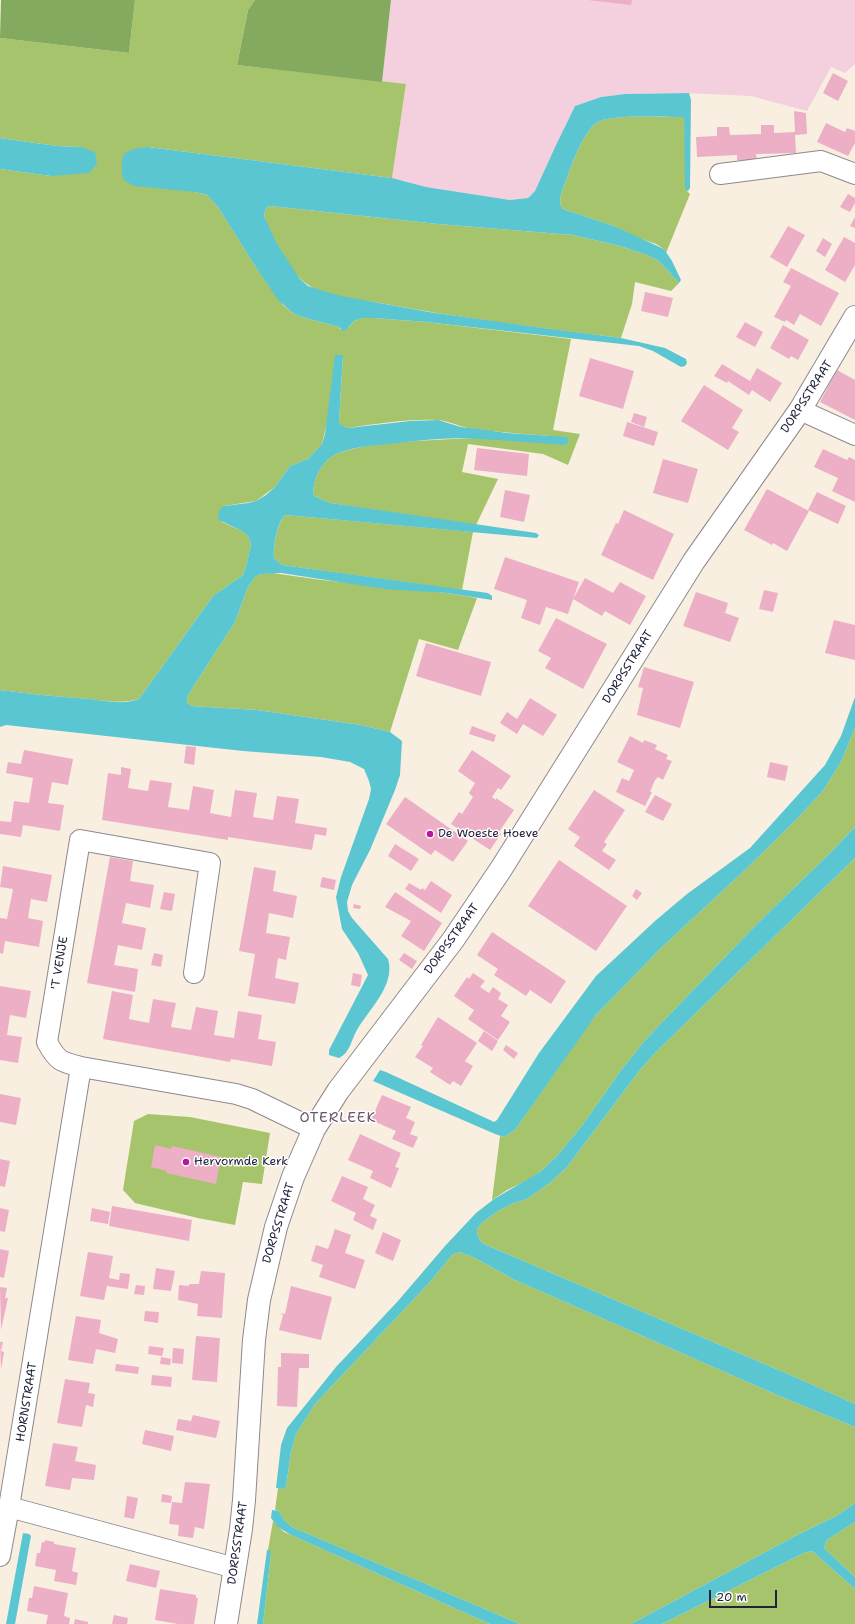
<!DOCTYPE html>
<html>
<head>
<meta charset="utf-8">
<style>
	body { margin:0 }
	#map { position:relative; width:855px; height:1624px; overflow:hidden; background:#f9efe1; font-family:"Shantell Sans",sans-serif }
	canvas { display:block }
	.scale { position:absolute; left:709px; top:1590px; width:68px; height:18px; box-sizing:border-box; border:2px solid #22223b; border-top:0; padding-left:5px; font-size:12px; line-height:14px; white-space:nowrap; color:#22223b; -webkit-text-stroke:3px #fff; paint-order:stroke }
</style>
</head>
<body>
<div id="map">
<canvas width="855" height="1624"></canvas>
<div class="scale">20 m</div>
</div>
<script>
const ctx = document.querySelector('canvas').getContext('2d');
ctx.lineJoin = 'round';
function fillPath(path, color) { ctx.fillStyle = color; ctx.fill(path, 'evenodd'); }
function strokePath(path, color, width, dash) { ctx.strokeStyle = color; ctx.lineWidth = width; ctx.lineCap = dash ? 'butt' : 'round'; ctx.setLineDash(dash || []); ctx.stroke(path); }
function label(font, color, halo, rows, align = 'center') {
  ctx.font = font + ' "Shantell Sans",sans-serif'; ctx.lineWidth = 3; ctx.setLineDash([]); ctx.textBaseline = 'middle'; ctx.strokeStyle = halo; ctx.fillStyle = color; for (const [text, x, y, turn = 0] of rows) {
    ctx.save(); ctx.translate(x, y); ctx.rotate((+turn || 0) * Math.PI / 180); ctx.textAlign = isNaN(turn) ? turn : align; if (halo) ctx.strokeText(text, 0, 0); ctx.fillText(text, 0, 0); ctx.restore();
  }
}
fillPath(new Path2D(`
	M391,0H855V64L845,73L831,67L807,111L751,96L684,93L625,94L601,97L575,106L556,145L535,191L528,198L510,200L426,187L392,178L406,85L382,82Z`), '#f4cfde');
fillPath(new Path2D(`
	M135,0H255L248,10L237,65L406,84L392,178L148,147L195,192L207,195L218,207L255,266L283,305L293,313L302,317L339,327L340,329L349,327L354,321L362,318H373L426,322L571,339L553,430L580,434L568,465L543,454L468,444L462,472L498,479L476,525L330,503L314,496C311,479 324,457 341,452C360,446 381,444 401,442C451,438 501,438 550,436C523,434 496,432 468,428C458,426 446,420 436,420C407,419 377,424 348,428L340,425L339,423L343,355L322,444L308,459L290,466L275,487L256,501L224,506L222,522L242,531L248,536L251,544L247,563L243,575L213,596L139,699C123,704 106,701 89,699C59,697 30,694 0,690V169L51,176L81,147L57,146L0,138V38L129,53Z
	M684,117L687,191L690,194L666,253L664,249L656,244L636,237L614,226L563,209C556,201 564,187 567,178C572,163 585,129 598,122C612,114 665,117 684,117Z
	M270,206L438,224L573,235L620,246L647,255L659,261L679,283L671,291L635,282L632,304L621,338C541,328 460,318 380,303C358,299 326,298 307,284C285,269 273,239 264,216L266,208Z
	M285,515L473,532L462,590L282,565L274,558C273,547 277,524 285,515Z
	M272,573L322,580L447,593L477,598L458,650L419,639L390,732L361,725L257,710L191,706L187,702L188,695L235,622L248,587L255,577L261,574Z
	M855,728V827L831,852L756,925L647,1038L622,1069L581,1127L557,1156L540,1172L530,1179L507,1190L492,1200L500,1136L504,1137L515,1130L586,1028L596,1015L661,948L745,870L792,824L822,792L841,762Z
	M855,858V1404L795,1377L484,1244C479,1239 477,1237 477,1229L483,1222L498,1211L514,1203L527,1199L551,1182L567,1167L640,1070L656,1052Z
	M148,1114L190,1117L270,1133L262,1184L243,1182L235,1225L198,1218L135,1203L123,1190L134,1121Z
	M459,1252L473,1257L515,1280L784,1398L855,1427V1503L838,1515L801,1533L631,1624H520L292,1527L284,1520L279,1511L275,1510L278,1488L284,1489L286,1487L291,1452L296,1434L315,1404L430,1282L452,1255Z
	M273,1521L284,1532L291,1535L490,1624H263L271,1554L268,1550Z
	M855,1522V1577L824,1548L827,1540Z
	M812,1551L855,1589V1624H662L804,1553Z`), '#a6c46b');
fillPath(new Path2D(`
	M1,0H135L129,53L0,38Z
	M255,0H391L382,82L237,65L248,10Z`), '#84aa5f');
fillPath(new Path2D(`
	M689,93L691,100L690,188L688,191L686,190L685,187L684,117C666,117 612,114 598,122C585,129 572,163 567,178C564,187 556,201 563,209L614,226L664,249L672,261L681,280L679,283L659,261L647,255L620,246L573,235L438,224L270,206L266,208L264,216L277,244L299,278L308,286L323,291L341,296L429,312L543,328L621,338L665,348L686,359L687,363L685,366L681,367L653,351L639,346L426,322L373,318H362L354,321L346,330L343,331L339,327L302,317L293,313L279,301L255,266L218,207L207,195L195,192L134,186L124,180C121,171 121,163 124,154L133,149L148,147L392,178L426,187L510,200L528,198L535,191L556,145L575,106L601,97L625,94Z
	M0,138L57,146L81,147L95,152L97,164L89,173L51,176L0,169Z
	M335,355H343L339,423L341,425L348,428L410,421L438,420L461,427L479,429L507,433L567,437L568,439V443L565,445C536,443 506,440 477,439C450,437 424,440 398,443C379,445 359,446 341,452C324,457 311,479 314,496L330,503L345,505L536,533L539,535L537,538L285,515C277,523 273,547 274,558L282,565L488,593L492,596V600L447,593L385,589L281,573L261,574L255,577L248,587L235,622L188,695L187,702L191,706L257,710L361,725L390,732L402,741L400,775L395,790L370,850L352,885L347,902L348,911L352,918L388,959C396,985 369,1009 357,1030C351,1040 350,1053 339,1058L329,1055V1050L368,975L358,953L342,929L336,897L341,877L369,799L371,789L369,781L364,769L350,762L321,757L243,751L6,725L0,727V690C30,694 59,697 90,699C106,701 123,705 139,699L213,596L243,575L247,563L251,544L248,536L242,531L219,520L218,515L220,509L224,506L248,503L256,501L266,495L275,487L290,466L308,459L322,444L325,434Z
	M855,697V728L841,762L822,792L792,824L745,870L661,948L596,1015L515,1130L504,1137L495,1134L373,1081L380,1070L386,1072L490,1120L494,1122L497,1120L539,1053L596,976L655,921L687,894L750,848L825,765L841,736Z
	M855,827V858L656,1052L640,1070L567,1167L551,1182L527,1199L514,1203L498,1211L483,1222L477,1229C477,1237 479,1239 484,1244L795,1377L855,1404V1427L784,1398L515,1280L473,1257L459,1252L452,1255L430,1282L315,1404L296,1434L291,1452L286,1487L284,1489L276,1488L281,1445L287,1428L336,1367L398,1301L445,1246L476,1213L494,1199L540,1172L557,1156L581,1127L622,1069L647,1038L756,925L831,852Z
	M855,1503V1522L827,1540L824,1548L855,1577V1589L812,1551L804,1553L662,1624H631L801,1533L838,1515Z
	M272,1510L279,1511L284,1520L292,1527L520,1624H490L291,1535L278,1527L271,1518Z
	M23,1533L29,1534L31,1536L15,1624H6Z
	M267,1550H270L271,1554L263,1624H257Z`), '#5ac6d2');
fillPath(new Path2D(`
	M588,0H632L631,5Z
	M833,73L848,81L838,101L823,93Z
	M794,111L806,113L807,134L795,135L796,153L756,154L757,160H737V155L697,157L696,137L717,136V127H729L730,135L761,134V125H774V133L795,132Z
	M826,123L845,132L847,128L855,131V143L848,156L817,142Z
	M848,194L855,198V203L850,212L840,207Z
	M855,217V228L850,226Z
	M788,226L805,235L787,267L770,257Z
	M844,237L855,243V265L845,282L825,270Z
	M823,238L832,244L825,257L816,251Z
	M791,268L839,293L821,326L800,314L794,325L786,320L785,322L774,317L791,286L783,282Z
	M645,292L673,298L668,317L641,311Z
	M745,322L763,332L755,347L736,337Z
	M783,325L809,340L798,360L791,356L789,359L770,348Z
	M590,358L634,371L623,409L579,396Z
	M722,364L750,381L757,368L782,383L770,402L752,390L749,395L728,381L727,383L714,376Z
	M837,370L855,380V420L820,402Z
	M704,385L743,410L732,428L739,432L728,450L681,421Z
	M634,413L647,417L644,427L631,422Z
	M627,422L658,432L654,446L623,436Z
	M477,448L529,454L527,476L474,470Z
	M823,449L847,460L849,457L855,460V502L832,491L838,478L814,467Z
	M663,459L698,469L688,503L653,493Z
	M767,489L809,511L787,551L773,543L772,545L744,530Z
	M505,490L530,495L524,522L500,517Z
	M817,492L846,506L838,524L808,510Z
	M624,510L674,534L653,580L601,555L616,523L618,524Z
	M505,557L579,582L568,614L546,607L540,625L521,618L527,600L494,589Z
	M585,578L613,593L620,582L646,596L630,625L605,611L602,616L573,599Z
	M764,590L778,593L773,612L759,609Z
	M696,592L728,603L725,613L739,618L730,642L683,626Z
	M556,618L607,644L583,689L545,668L551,658L538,651Z
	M834,620L855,625V660L825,653Z
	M426,643L491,662L481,696L416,676Z
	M644,667L694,682L680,728L637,715L643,688L638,687Z
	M530,698L557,715L543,736L523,724L517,734L500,723L507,712L517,719Z
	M472,726L496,735L494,742L469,734Z
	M630,736L643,743L644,740L657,745L655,749L668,755L666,759L672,761L663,780L658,777L655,780L650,792H652L645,806L616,792L622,778L629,781L634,770L617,762Z
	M186,746L196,747L194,765L184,763Z
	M24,750L73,759L68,785L52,782L48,803L64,805L60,831L23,825L21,837L0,834V821L11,822L14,801L29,803L33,778L6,773L8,762L21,764Z
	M472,750L511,776L501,790L498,788L492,797L496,800V798L514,810L499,832L501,834L490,850L451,824L459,812L462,814L473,797L469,793L475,783L458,771Z
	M770,762L788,766L785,781L767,777Z
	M121,767L131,769L128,788L148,791L150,780L172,783L168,807L189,810L193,786L214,790L210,813L231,817L235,790L257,793L253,817L273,820L277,796L299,799L295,823L327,828L326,836L315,834L312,850L228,837V840L102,820L108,773L121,775Z
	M594,790L625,810L604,842L607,844L602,851L616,860L609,870L574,846L580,837L568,829Z
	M655,795L672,804L663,821L645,812Z
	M405,797L468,841L453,862L435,850L431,855L386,824Z
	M395,844L419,859L411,871L388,856Z
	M110,857L133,861L130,881L154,885L150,908L126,903L122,923L146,928L142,950L118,945L114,965L138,969L135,992L87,983Z
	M559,860L627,906L596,951L528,906Z
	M3,866L52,875L47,902L31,899L28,918L43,921L39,947L5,941L3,954L0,953V918L7,919L13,889L0,887Z
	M254,867L276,871L273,891L297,896L293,918L269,913L266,933L290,937L286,960L278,958L275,978L299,983L295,1004L248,996L255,954L239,951Z
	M322,877L336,880L334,890L320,887Z
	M431,881L452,895L441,913L405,889L409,883L421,890L422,888L425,890Z
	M636,889L642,893L637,900L632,896Z
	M164,892L175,894L172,911L160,909Z
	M395,892L442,923L424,951L401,936L411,921L385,907Z
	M354,904L361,906L360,909L353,908Z
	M492,932L566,981L551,1004L530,990L526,996L494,975L498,969L477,955Z
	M154,953L163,955L161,967L151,965Z
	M404,953L417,961L412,969L399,960Z
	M353,973L362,975L360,987L351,985Z
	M473,973L485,981L480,987L489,993L493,987L501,993L498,999L508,1005L501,1016L510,1022L498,1040L468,1019L474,1010L454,996L467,977L469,979Z
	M0,986L31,991L26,1018L10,1015L7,1035L22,1037L18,1063L0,1060Z
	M112,991L133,995L129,1019L149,1023L153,999L176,1003L171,1027L191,1030L196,1007L218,1011L214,1035L234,1038L238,1011L262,1015L258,1039L276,1042L272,1066L231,1059L230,1062L103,1039Z
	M438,1017L477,1043L465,1061L473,1066L461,1086L453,1081L450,1085L430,1072L433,1068L415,1057L423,1046L421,1045Z
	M484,1031L498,1041L492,1051L478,1041Z
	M506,1045L518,1053L514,1059L503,1050Z
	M0,1094L21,1098L16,1125L0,1122Z
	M382,1095L411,1107L406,1118L415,1122L410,1134L418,1137L413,1148L392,1139L396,1131L371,1120Z
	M360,1134L401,1153L395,1167L399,1168L391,1188L370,1178L373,1171L348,1160Z
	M155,1145L171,1149L172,1146L221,1157L216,1184L166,1173L167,1171L151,1167Z
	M0,1159L10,1161L5,1187L0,1186Z
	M342,1176L368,1187L363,1199L375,1205L370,1216L377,1219L373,1230L353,1220L356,1213L331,1201Z
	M112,1206L192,1220L189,1241L109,1226Z
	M0,1208L9,1210L5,1232L0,1231Z
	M92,1208L110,1212L108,1224L90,1221Z
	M335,1229L351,1235L345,1253L365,1260L355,1289L319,1277L323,1265L311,1261L316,1245L328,1249Z
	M383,1232L401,1240L393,1261L375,1253Z
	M0,1249L9,1251L4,1278L0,1277Z
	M88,1252L113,1256L109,1278L119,1280L120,1273L130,1274L128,1289L107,1286L104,1300L80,1296Z
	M156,1268L175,1271L171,1291L153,1289Z
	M201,1271L225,1273L222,1318L197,1316L198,1304L178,1300L179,1285L189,1286V1284H199Z
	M136,1285L145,1286L144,1295L134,1294Z
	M291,1286L332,1297L321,1340L279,1330L283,1315L280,1313L285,1314Z
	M0,1287L7,1288L5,1298H8L1,1330Z
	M145,1311L159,1312L158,1323L144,1321Z
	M76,1316L101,1320L99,1333L118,1339L115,1353L96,1349L93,1364L68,1360Z
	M196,1336L220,1338L217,1382L192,1380Z
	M0,1342H3L1,1351L4,1352L1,1370Z
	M149,1346L164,1348L162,1356L148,1354Z
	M173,1348L184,1349L183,1364L172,1363Z
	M281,1353L309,1354V1368H299L297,1407L277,1406L278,1367H281Z
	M161,1357L171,1359L170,1365L160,1364Z
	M116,1364L139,1367L138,1374L115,1371Z
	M152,1375L172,1377L171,1387L151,1385Z
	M65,1379L90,1383L88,1393L95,1394L93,1407L86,1405L82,1427L57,1423Z
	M193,1415L220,1421L216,1438L176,1430L178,1419L191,1421Z
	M145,1430L174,1436L171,1451L142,1444Z
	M53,1443L78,1447L75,1461L96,1465L94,1480L72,1478L70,1490L45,1486Z
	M185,1482L210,1484L204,1529L195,1527L193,1538L178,1536L179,1525L169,1524L172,1502L182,1503Z
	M162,1494L172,1496L171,1503L161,1502Z
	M127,1496L138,1498L134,1519L124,1517Z
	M45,1540L54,1542V1544L76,1548L72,1571L78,1573L76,1585L54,1581L56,1570L35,1566L37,1553H40L42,1542H45Z
	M130,1564L160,1571L156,1588L126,1581Z
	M34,1586L68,1593L64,1616L70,1618L69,1624H46L48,1615L27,1611L29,1598H32Z
	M160,1589L196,1595V1598H198L194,1624H178L155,1620Z
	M114,1615L128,1618L127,1624H112Z
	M75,1619L88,1622V1624H74Z`), '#ecafc6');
const street = new Path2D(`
	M720,174L821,161L855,174
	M800,410L855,435
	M194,973L210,863L80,840L47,1042C57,1061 61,1062 81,1067L236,1094L252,1099L314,1129
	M81,1067L9,1507L235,1568
	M0,1556L9,1507`);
const secondary = new Path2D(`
	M226,1624L241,1529L244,1500L254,1340L259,1300L276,1227L293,1177L314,1129L338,1091L453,940L501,869L694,561L800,410L855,317`);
strokePath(street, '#8e888e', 22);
strokePath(secondary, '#8e888e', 24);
strokePath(street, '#fff', 20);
strokePath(secondary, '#fff', 22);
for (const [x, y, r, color] of [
	[430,834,4,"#b5179e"],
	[186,1162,4,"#b5179e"]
]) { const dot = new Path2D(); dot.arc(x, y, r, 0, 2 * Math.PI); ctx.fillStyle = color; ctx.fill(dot); strokePath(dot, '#fff', 1.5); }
label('12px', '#22223b', '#fff', [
	["DORPSSTRAAT",807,397,-57],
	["DORPSSTRAAT",628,667,-58],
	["DORPSSTRAAT",452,939,-54],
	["'T VENJE",60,963,-81],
	["DORPSSTRAAT",279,1223,-73],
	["HORNSTRAAT",27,1402,-81],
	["DORPSSTRAAT",238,1543,-82]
]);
label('12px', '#22223b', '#fff', [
	["De Woeste Hoeve",438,834],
	["Hervormde Kerk",194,1162]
], 'left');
ctx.letterSpacing = '1px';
label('14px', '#69536c', '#fff', [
	["OTERLEEK",338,1118]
]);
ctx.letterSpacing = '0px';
</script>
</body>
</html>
